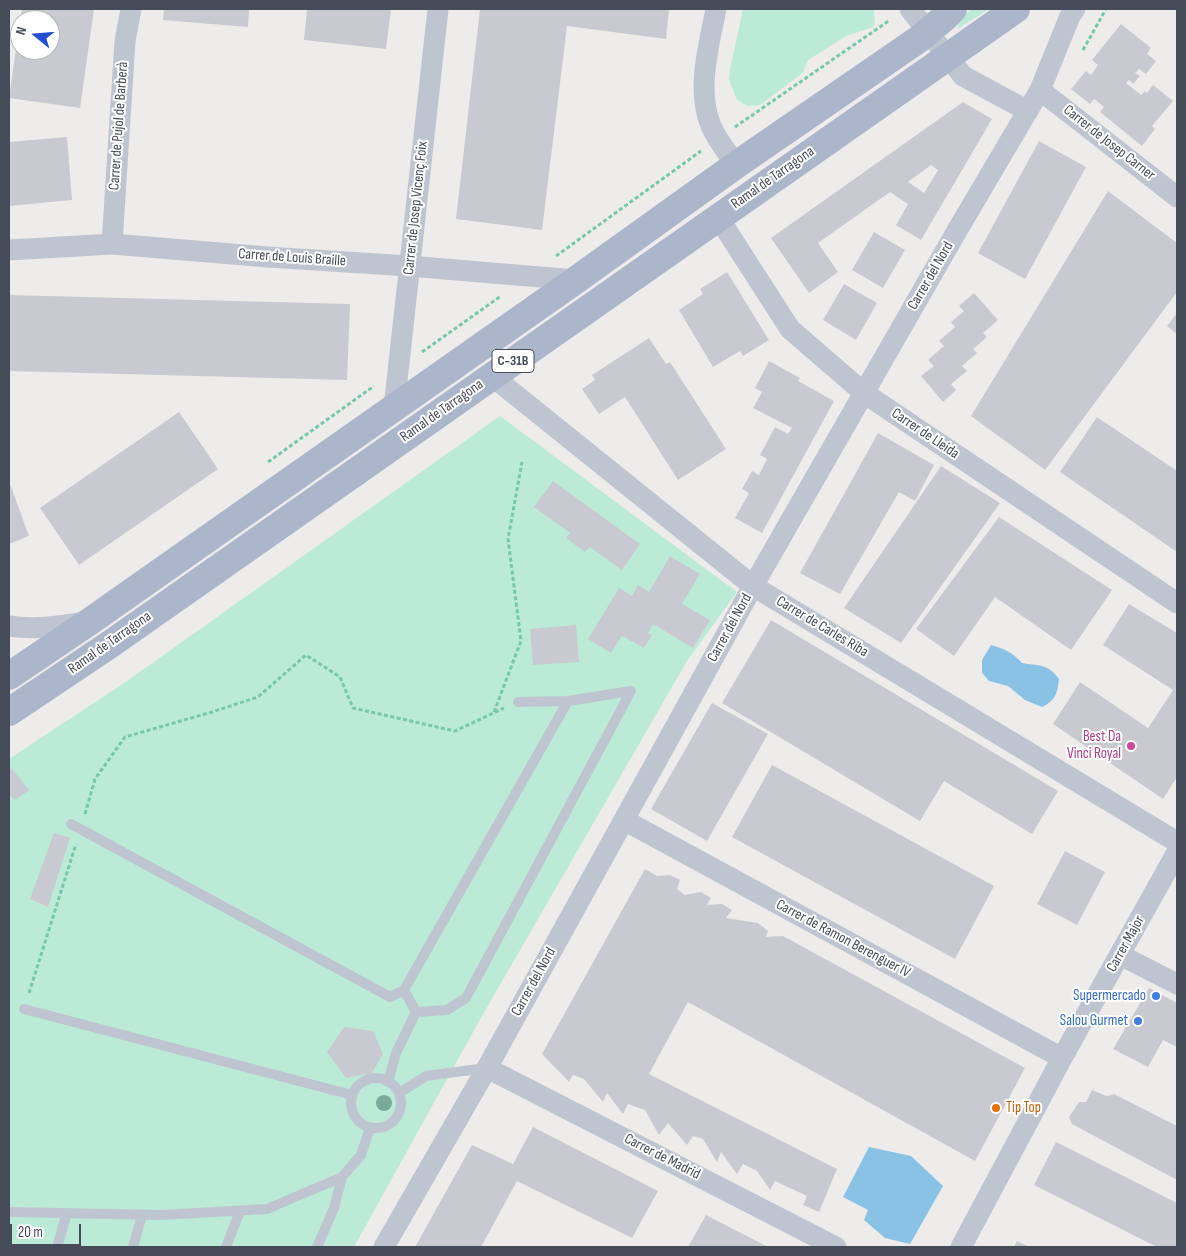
<!DOCTYPE html>
<html>
<head>
<meta charset="utf-8">
<style>
	body { margin:0 }
	#map { position:relative; width:1186px; height:1256px; overflow:hidden; background:#eeeceb; font-family:"Sofia Sans Condensed",sans-serif }
	canvas { display:block }
	.frame { position:absolute; inset:0; border:10px solid #454b58; pointer-events:none }
	.north { position:absolute; left:10px; top:10px; width:50px; height:50px; box-sizing:border-box; background:#fff; border:1px solid #b5b7bc; border-radius:50%; rotate:287deg; font-size:14px; font-weight:700; line-height:20px; text-align:center; color:#454b58 }
	.north::after { content:''; display:block; margin:auto; width:18px; height:22px; background:#224ed1; clip-path:polygon(50% 0,100% 100%,50% 72%,0 100%) }
	.scale { position:absolute; left:10px; top:1224px; width:71px; height:22px; box-sizing:border-box; border:2px solid #454b58; border-top:0; padding-left:6px; font-size:15px; line-height:18px; white-space:nowrap; color:#454b58; -webkit-text-stroke:4px #fff; paint-order:stroke }
</style>
</head>
<body>
<div id="map">
<canvas width="1186" height="1256"></canvas>
<div class="frame"></div>
<div class="north">N</div>
<div class="scale">20 m</div>
</div>
<script>
const ctx = document.querySelector('canvas').getContext('2d');
ctx.lineJoin = 'round';
function fillPath(path, color) { ctx.fillStyle = color; ctx.fill(path, 'evenodd'); }
function strokePath(path, color, width, dash) { ctx.strokeStyle = color; ctx.lineWidth = width; ctx.lineCap = dash ? 'butt' : 'round'; ctx.setLineDash(dash || []); ctx.stroke(path); }
function label(font, color, halo, rows, align = 'center') {
  ctx.font = font + ' "Sofia Sans Condensed",sans-serif'; ctx.lineWidth = 4; ctx.setLineDash([]); ctx.textBaseline = 'middle'; ctx.strokeStyle = halo; ctx.fillStyle = color; for (const [text, x, y, turn = 0] of rows) {
    ctx.save(); ctx.translate(x, y); ctx.rotate((+turn || 0) * Math.PI / 180); ctx.textAlign = isNaN(turn) ? turn : align; if (halo) ctx.strokeText(text, 0, 0); ctx.fillText(text, 0, 0); ctx.restore();
  }
}
fillPath(new Path2D(`
	M743,9H874L875,23L873,27L846,36L808,60L803,72L800,75L760,105L747,106L737,100L729,80L730,69Z
	M972,9H989L959,28L958,27L956,23Z
	M500,416L737,592L687,661L482,1016L354,1247H9V759L127,681Z`), '#bbebd6');
fillPath(new Path2D(`
	M991,645C1005,649 1012,652 1022,663C1039,666 1047,663 1059,679C1057,694 1056,700 1042,707L1025,700L1008,686L989,681L982,673V660Z
	M869,1147L911,1156L943,1186L910,1244L885,1238L864,1220L868,1210L843,1197Z`), '#8ac2e6');
fillPath(new Path2D(`
	M22,9H94L80,108L9,98L19,28H20V50H50V20H20Z
	M164,9H249L248,27L163,20Z
	M307,9H391L386,49L304,40Z
	M480,9H669L666,39L567,26L542,230L456,219Z
	M1121,24L1151,48L1147,54L1156,61L1146,74L1139,69L1135,73L1140,76L1133,84L1129,80L1126,83L1141,95L1145,91L1147,93L1153,85L1173,101L1152,126L1155,129L1142,146L1100,112L1104,107L1094,99L1090,104L1071,89L1086,71L1091,75L1098,65L1092,60Z
	M963,102L992,119L921,240L896,225L908,204L890,192L818,243L838,272L809,293L771,238ZM931,165L938,170L924,193L908,182Z
	M67,137L72,200L9,206V142Z
	M1039,141L1086,167L1025,279L978,253Z
	M1108,191L1177,243V292L1045,470L971,416Z
	M874,232L905,250L883,288L852,270Z
	M727,272L769,340L743,356L740,351L713,367L679,310L703,294L700,289Z
	M844,284L877,303L856,340L823,320Z
	M974,293L998,320L983,333L987,337L973,349L977,353L962,366L967,371L951,384L956,390L943,402L921,376L934,366L928,360L944,346L939,341L955,327L951,322L964,311L959,306Z
	M9,295L350,304L347,380L9,371Z
	M1177,313V334L1167,326Z
	M649,338L666,364L670,362L726,449L678,480L625,397L599,414L582,389L595,380L592,375Z
	M769,361L800,378L798,381L834,401L762,533L735,518L749,493L742,489L752,471L759,475L767,459L760,455L775,427L788,434L792,428L753,408L762,392L755,388Z
	M179,412L218,469L79,565L40,508Z
	M1097,417L1177,471V552L1060,472Z
	M878,433L934,465L915,501L899,492L840,594L800,573Z
	M941,466L1000,503L901,643L844,608Z
	M9,481L29,536L9,544Z
	M553,481L640,544L622,570L590,547L585,552L566,538L570,533L534,507Z
	M999,517L1112,590L1071,650L995,597L954,656L916,629Z
	M670,556L700,574L682,604L710,620L693,648L653,624L648,633L652,635L644,648L622,636L611,653L588,639L619,588L632,596L638,585L649,592Z
	M1129,604L1177,633V777L1163,799L1053,724L1080,682L1148,728L1173,690L1103,645Z
	M771,620L1058,791L1032,834L944,781L920,821L722,703Z
	M576,625L579,662L533,665L530,629Z
	M712,703L768,734L707,841L651,809Z
	M772,765L994,886L955,959L732,837Z
	M11,768L29,790L15,800L9,794V770Z
	M54,833L70,838L48,907L30,899Z
	M1065,851L1105,872L1077,925L1037,904Z
	M645,869L657,876L670,875L680,880L677,889L685,895L701,892L711,898L707,905L722,904L732,910L726,918L758,923L768,931L766,937L783,936L1025,1068L975,1161L688,1002L649,1074L837,1169L819,1212L803,1205L807,1196L775,1181L770,1190L757,1171L743,1164L737,1174L721,1152L717,1162L703,1139L693,1136L687,1145L668,1123L659,1135L645,1110L628,1104L623,1114L607,1093L603,1102L584,1079L573,1075L569,1082L542,1054Z
	M1149,988L1177,1003V1047L1163,1040L1148,1067L1113,1049Z
	M344,1027L373,1031L383,1054L372,1073L346,1078L327,1052Z
	M1092,1090L1107,1096L1114,1094L1177,1126V1180L1072,1124L1069,1117L1079,1102H1086Z
	M533,1127L658,1191L632,1238L517,1181L481,1247H415L472,1145L513,1164Z
	M1056,1142L1177,1203V1247H1157L1034,1185Z
	M706,1215L768,1247H688Z
	M1017,1241L1029,1247H1014Z`), '#c9cad1');
strokePath(new Path2D(`
	M1083,50L1106,9
	M735,127L890,20
	M556,256L701,151
	M422,352L501,296
	M268,462L374,386
	M494,712L521,641L508,539L522,462
	M85,814L95,779L125,737L212,712L258,697L306,655L340,677L353,708L455,731L504,708
	M29,993L76,844`), '#75c7ad', 3, [4, 2.5]);
strokePath(new Path2D(`
	M71,824L390,997L404,990L416,1012L396,1053L388,1082
	M404,990L568,701
	M24,1009L352,1095
	M416,1012L447,1010L466,998L631,691L568,701L518,702
	M351 1103a25 25 0 1 1 50 0a25 25 0 1 1-50 0Z
	M399,1093L426,1076L486,1068
	M9,1212L161,1215L267,1209L342,1177L361,1155L370,1128
	M57,1247L67,1213
	M133,1247L142,1215
	M226,1247L240,1211
	M317,1247L334,1208L342,1177`), '#bfc5d0', 10);
strokePath(new Path2D(`
	M716,9C709,45 696,90 711,126C717,140 728,153 736,165
	M910,9L963,76L1028,111
	M1040,90L1177,197
	M718,217L790,329L864,393L1177,603
	M112,244L125,41L131,9
	M9,250L112,244L268,257L409,266L576,280
	M492,376L753,586L1177,842
	M394,408L438,9
	M9,626C35,630 61,626 87,622
	M624,820L1062,1058
	M1120,955L1177,984
	M487,1068L836,1247
	M384,1247L487,1068L753,586L958,229L1040,90L1070,16L1075,9
	M961,1247L1062,1058L1177,852`), '#bfc5d0', 21);
strokePath(new Path2D(`
	M9,676L89,622L576,280L736,165L919,39L944,18L953,9
	M9,712L109,645L1016,9`), '#acb6ca', 28);
ctx.fillStyle = '#7aaa9a';
for (const [x, y] of [
	[384,1103]
]) { ctx.beginPath(); ctx.arc(x, y, 8, 0, 2 * Math.PI); ctx.fill(); }
for (const [x, y, r, color] of [
	[1131,746,5,"#d1479c"],
	[1156,996,5,"#3f7fe0"],
	[1138,1021,5,"#3f7fe0"],
	[996,1108,5,"#e8710a"]
]) { const dot = new Path2D(); dot.arc(x, y, r, 0, 2 * Math.PI); ctx.fillStyle = color; ctx.fill(dot); strokePath(dot, '#fff', 2); }
for (const [x, y, w] of [
	[513,361,42]
]) { const box = new Path2D(); box.roundRect(x - w / 2, y - 11.5, w, 23, 4); ctx.fillStyle = '#fff'; ctx.fill(box); strokePath(box, '#454b58', 1); }
label('bold 14px', '#454b58', null, [
	["C-31B",513,361]
]);
label('15px', '#454b58', '#fff', [
	["Carrer de Pujol de Barberà",119,126,-86],
	["Carrer de Josep Carner",1109,143,38],
	["Ramal de Tarragona",773,178,-35],
	["Carrer de Josep Vicenç Foix",416,208,-84],
	["Carrer de Louis Braille",292,258,4],
	["Carrer del Nord",931,276,-60],
	["Ramal de Tarragona",442,411,-35],
	["Carrer de Lleida",925,434,34],
	["Carrer de Carles Riba",822,627,31],
	["Carrer del Nord",730,628,-61],
	["Ramal de Tarragona",110,643,-35],
	["Carrer de Ramon Berenguer IV",843,939,28],
	["Carrer Major",1126,944,-61],
	["Carrer del Nord",534,982,-61],
	["Carrer de Madrid",662,1157,27]
]);
label('15px', '#b23c85', '#fff', [
	["Best Da",1121,737],
	["Vinci Royal",1121,754]
], 'right');
label('15px', '#366cbe', '#fff', [
	["Supermercado",1146,996],
	["Salou Gurmet",1128,1021]
], 'right');
label('15px', '#c56008', '#fff', [
	["Tip Top",1006,1108]
], 'left');
</script>
</body>
</html>
